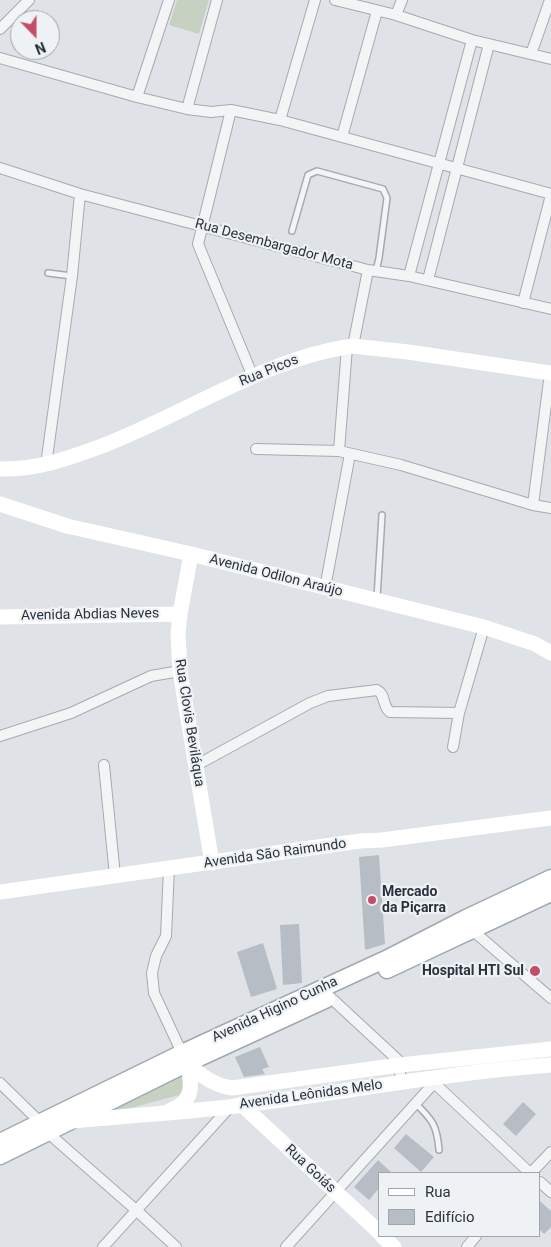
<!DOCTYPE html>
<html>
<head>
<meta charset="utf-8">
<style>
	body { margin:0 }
	#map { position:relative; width:551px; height:1247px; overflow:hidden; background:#dfe3e7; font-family:Roboto,sans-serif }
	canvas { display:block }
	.legend { position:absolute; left:378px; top:1172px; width:162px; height:65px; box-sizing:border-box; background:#eff2f5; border:1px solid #a0a5ab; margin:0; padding:6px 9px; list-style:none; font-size:15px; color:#2a323d }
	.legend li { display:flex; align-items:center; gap:10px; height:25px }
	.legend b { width:25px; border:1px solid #a0a5ab }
	.north { position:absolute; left:10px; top:10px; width:50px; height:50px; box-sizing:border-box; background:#eff2f5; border:1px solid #a0a5ab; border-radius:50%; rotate:158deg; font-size:14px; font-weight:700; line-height:20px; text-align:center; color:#2a323d }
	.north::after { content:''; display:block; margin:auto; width:18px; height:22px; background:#c34e67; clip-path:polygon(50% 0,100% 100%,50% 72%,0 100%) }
</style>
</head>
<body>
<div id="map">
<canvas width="551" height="1247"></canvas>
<ul class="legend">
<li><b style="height:6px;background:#fff"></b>Rua</li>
<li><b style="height:14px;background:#b7bdc4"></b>Edifício</li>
</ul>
<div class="north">N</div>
</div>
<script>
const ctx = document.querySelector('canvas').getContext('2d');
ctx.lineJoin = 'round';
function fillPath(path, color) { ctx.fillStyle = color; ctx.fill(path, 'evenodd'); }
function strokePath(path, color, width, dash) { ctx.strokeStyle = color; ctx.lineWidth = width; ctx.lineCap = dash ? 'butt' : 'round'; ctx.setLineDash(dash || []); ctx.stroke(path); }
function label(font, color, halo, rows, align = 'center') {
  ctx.font = font + ' Roboto,sans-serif'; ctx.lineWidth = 4.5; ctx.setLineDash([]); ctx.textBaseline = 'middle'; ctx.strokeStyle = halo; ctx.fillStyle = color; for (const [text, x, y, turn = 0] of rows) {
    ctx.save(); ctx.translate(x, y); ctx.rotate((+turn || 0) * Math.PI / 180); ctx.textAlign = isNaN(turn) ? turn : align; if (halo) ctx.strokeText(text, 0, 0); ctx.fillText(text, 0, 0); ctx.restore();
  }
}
fillPath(new Path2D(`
	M177,0H209L199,34L169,25Z
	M182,1073C186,1081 184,1087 179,1095L112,1113L109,1110Z`), '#c6d1c1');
fillPath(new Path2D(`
	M379,855L385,944L365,950L359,857Z
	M299,924L302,983L283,985L280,925Z
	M263,943L277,989L251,997L237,952Z
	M260,1047L269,1067L262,1069L265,1074L244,1077L235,1057Z
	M523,1102L536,1114L516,1136L503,1124Z
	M406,1134L434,1157L421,1172L394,1148Z
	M378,1160L392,1173H380V1187L369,1200L354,1187Z
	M540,1201L551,1211V1227L544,1234L540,1230Z`), '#b7bdc4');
const lane = new Path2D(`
	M292,231L308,175L317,171L383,189L387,198L379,258L376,271
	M48,273L72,276
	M377,598L382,515
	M415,1103C433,1120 437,1126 439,1150`);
const street = new Path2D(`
	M335,0L396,15L472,40L551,59
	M396,15L402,0
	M0,29L29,0
	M531,54L550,0
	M0,58L137,97L187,109L211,112L231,110L280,120L551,194
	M137,97L169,0
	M187,109L217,0
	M231,110L198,244L253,377
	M280,120L315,0
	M342,137L377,11
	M0,168L80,194L368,270L409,276L551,309
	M409,276L472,40
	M428,280L489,44
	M523,303L551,195
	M353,346L368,270
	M256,449L339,451L401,465L533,505L551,508
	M339,451L347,347
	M46,465L72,276L80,194
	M533,505L550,373
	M325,588L350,454
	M0,736L71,713L151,676L180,671
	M453,747L459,713L484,627
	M104,765L115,876
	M195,766L310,703L328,696L377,690C386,695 382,706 390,712L459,713
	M169,868L166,936L156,956L152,973L154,993L182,1053
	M470,925L472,930L486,942L551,998
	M330,997L399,1061L401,1082
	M430,1079L530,1173
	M0,1083L40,1122
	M47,1132L136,1210L176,1247
	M531,1173L551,1152
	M540,1182L551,1192
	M103,1247L230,1107
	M286,1247L434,1083
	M467,1247L476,1236`);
const primary = new Path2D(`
	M387,970L551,893
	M0,1142L182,1053L386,959L466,918L551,878
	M0,1156L188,1063L327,999`);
strokePath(lane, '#a5aab1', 8);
strokePath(street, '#a5aab1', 12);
strokePath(primary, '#a0a8b2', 19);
strokePath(lane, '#f2f4f6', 5);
strokePath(street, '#f2f4f6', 10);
strokePath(new Path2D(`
	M0,469C35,470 67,459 99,447C182,416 265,358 353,346L408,352L551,373
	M0,504L67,526L191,554L484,627L535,644L551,653
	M191,554L180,614L178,633L180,671L212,863
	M0,617L180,614
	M0,892L360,841L382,840L551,818
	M183,1054C193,1072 212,1085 232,1088L400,1065L551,1049
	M241,1104L380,1233
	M169,1111C196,1100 191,1087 188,1063
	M73,1121C124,1116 176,1113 228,1107C335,1094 443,1073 551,1065
	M382,1236L394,1247`), '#fff', 15);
strokePath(primary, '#fff', 16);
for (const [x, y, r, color] of [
	[372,900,5,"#c34e67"],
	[535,971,6,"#c34e67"]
]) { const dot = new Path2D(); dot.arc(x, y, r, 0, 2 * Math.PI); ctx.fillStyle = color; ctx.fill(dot); strokePath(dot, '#eff2f5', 2); }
label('14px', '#2a323d', '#eff2f5', [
	["Rua Desembargador Mota",274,245,15],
	["Rua Picos",269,371,-22],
	["Avenida Odilon Araújo",276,576,14],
	["Avenida Abdias Neves",90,615,-1],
	["Rua Clovis Beviláqua",189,723,81],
	["Avenida São Raimundo",275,854,-8],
	["Avenida Higino Cunha",275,1010,-25],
	["Avenida Leônidas Melo",311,1095,-8],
	["Rua Goiás",310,1169,43]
]);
label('bold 14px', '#2a323d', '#eff2f5', [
	["Mercado",382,892],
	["da Piçarra",382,908],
	["Hospital HTI Sul",524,971,"right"]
], 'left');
</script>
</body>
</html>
